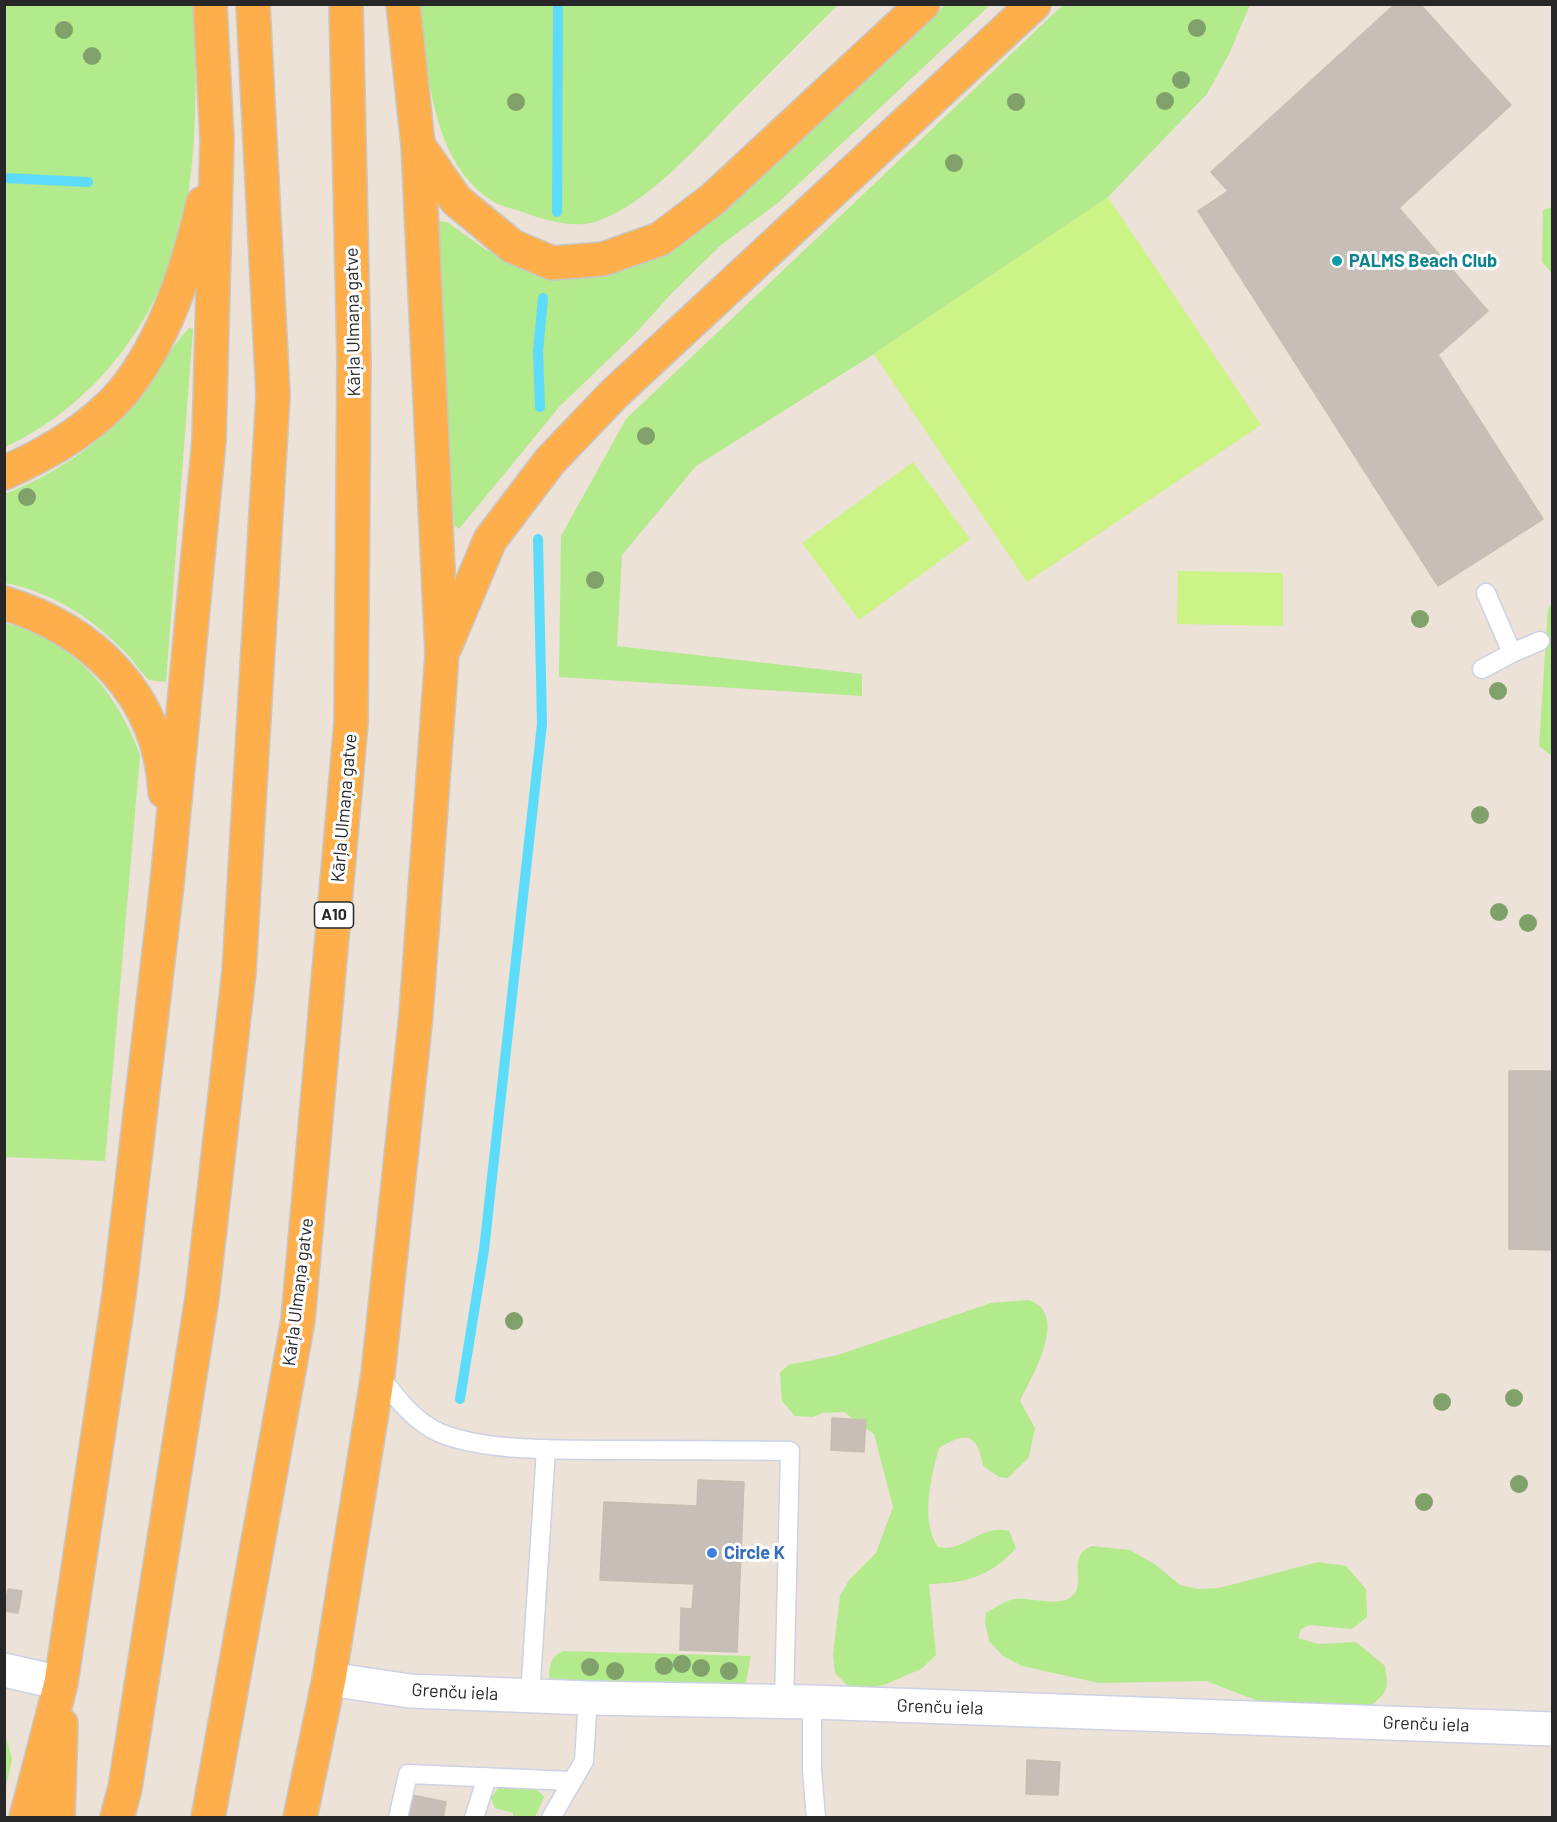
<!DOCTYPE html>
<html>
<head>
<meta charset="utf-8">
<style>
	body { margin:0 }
	#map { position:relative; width:1557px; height:1822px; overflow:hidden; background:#ece2d7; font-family:Barlow,sans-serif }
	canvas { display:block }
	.frame { position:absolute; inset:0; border:6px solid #272727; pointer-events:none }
</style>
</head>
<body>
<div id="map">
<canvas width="1557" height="1822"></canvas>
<div class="frame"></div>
</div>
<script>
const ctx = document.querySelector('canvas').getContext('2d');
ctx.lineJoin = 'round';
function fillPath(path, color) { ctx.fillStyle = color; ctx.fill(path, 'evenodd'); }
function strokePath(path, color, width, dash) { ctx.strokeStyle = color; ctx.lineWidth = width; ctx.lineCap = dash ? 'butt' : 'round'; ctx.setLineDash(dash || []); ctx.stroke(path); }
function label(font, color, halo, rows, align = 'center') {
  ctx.font = font + ' Barlow,sans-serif'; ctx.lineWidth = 6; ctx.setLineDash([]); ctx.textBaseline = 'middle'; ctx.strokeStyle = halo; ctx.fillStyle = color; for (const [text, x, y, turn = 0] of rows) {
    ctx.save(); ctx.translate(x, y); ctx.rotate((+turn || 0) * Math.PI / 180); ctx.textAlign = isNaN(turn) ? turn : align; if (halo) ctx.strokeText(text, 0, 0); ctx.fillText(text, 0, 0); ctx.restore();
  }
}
fillPath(new Path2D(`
	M5,5H194C196,66 198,140 187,200C169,306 103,402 5,447Z
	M420,5V4L838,5C802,40 767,76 732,111C695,149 646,205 595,222C573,229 541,219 520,211C511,208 501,206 494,202C431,164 427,69 420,5Z
	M945,5H990L779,202L721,245L672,293L634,335L560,406L459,529L454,525L438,221L447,222L485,249L533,273L558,278L612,273L644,262L700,229L839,105Z
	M1063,5H1250L1229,54L1207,94L1108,197L874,354L696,466L622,555L617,646L862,674V696L559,677L561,536L626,419Z
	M1552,207V273L1542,262L1543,210Z
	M189,328L193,329L166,682L149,680C141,673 135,663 128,655C94,620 54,592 5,583V494C53,475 102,443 136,403C155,379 168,349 189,328Z
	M1552,604V756L1539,746L1548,609Z
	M5,623C73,639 117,692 140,755L105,1161L5,1157Z
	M1029,1300C1070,1314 1032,1376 1020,1401L1035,1428L1029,1457L1008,1478L999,1477L983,1466C977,1433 967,1431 939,1448C931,1476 920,1521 938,1547C963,1553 982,1523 1009,1531L1016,1548C990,1577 966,1583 929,1584L936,1655L921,1669L886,1684L867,1689L849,1687L835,1673L833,1654L840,1596L849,1580L876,1553L893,1507L874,1434L844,1412L822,1413L813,1417L795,1416L782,1401L780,1373L788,1365L838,1355L991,1303Z
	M1092,1546L1130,1550L1156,1565L1180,1585L1199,1589L1219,1588L1318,1562L1346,1566L1366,1589L1367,1617L1352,1629L1310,1625L1301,1629L1298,1638L1318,1644L1356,1642L1385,1666C1389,1690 1388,1691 1370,1707L1261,1702L1206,1681L1099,1683L1022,1666L1003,1656L989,1641L985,1622L986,1613C995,1608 1006,1600 1015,1599C1031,1597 1058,1607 1071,1597C1089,1584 1064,1557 1092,1546Z
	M563,1651L751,1656L746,1682L741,1687L560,1686L549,1677C550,1663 551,1657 563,1651Z
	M5,1734L12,1759L5,1791Z
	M501,1785C517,1786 534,1782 544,1797L535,1818L513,1817V1813L495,1808L491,1798Z`), '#b2ea8c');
fillPath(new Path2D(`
	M1108,197L1261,425L1027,582L874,354Z
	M913,462L970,539L859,620L802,543Z
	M1178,571L1283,573V626L1177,624Z`), '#cbf386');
strokePath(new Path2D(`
	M4,178L88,182
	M557,212L558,4
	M540,407L538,351L543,298
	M460,1399L484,1250L542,724L538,539`), '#5ddbfb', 10);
const building = new Path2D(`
	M1395,4H1420L1511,105L1399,208L1488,311L1438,355L1543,519L1438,586L1198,211L1228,191L1211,172Z
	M1509,1071H1552V1250L1509,1249Z
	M832,1418L866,1420L864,1452L831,1450Z
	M698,1480L744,1482L737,1652L680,1650L681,1608L692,1609L694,1584L600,1580L604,1502L697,1506Z
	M8,1589L22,1591L18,1613L4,1611Z
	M1027,1760L1060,1762L1058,1795L1026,1794Z
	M412,1795L446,1802L443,1818H407Z`);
fillPath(building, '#c7bfb7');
strokePath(building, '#c7beb1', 1.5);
const service = new Path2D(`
	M1512,653L1540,641
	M1482,669L1512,653L1486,593
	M378,1374C395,1396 413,1421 440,1433C487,1452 557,1449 607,1450C668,1450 729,1450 790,1451L784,1703
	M530,1696L546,1449
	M812,1702V1770L816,1818
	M398,1818L408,1774L572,1781
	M474,1818L487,1777
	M551,1818L584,1761L588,1698`);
const minor = new Path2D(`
	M4,1670L61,1683
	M329,1679L410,1691L588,1698L812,1702L1552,1729`);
const trunk = new Path2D(`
	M418,145L456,200L512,246L552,263L603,259L660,239L713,199L923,4
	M4,473C47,454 91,429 122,393C165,341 188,268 203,203
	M4,603C93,630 160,696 165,792
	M445,647L490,540L550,461L614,394L1034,4
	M26,1818L61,1683L119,1295L167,884L209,440L217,140L210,4
	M58,1818L61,1724
	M117,1818L125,1788L202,1298L239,972L273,395L253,4
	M208,1818L298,1320L351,723L354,362L346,4
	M300,1818L329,1679L378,1374L416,1015L442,654L418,145L403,4`);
strokePath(service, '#ccd2e3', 21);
strokePath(minor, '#ccd2e3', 36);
strokePath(trunk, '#c7c7c7', 36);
strokePath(service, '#fff', 18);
strokePath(minor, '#fff', 33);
strokePath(trunk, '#ffae4c', 33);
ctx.fillStyle = '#81a16a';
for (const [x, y] of [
	[1197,28],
	[64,30],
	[92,56],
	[1181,80],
	[1165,101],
	[516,102],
	[1016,102],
	[954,163],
	[646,436],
	[27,497],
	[595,580],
	[1420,619],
	[1498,691],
	[1480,815],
	[1499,912],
	[1528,923],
	[514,1321],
	[1514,1398],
	[1442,1402],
	[1519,1484],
	[1424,1502],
	[682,1664],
	[664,1666],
	[590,1667],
	[701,1668],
	[615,1671],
	[729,1671]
]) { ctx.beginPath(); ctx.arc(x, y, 9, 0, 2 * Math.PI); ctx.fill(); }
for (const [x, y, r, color] of [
	[1337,261,6,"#0f9aa8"],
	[712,1553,6,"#3f7fe0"]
]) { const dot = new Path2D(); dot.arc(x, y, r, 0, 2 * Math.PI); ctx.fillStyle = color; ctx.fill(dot); strokePath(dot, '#fff', 2); }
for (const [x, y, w] of [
	[334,915,39]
]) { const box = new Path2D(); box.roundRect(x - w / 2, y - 13, w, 26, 4.5); ctx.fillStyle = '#fff'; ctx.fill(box); strokePath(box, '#272727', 1.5); }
label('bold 16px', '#272727', null, [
	["A10",334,915]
]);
label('bold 18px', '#0d838f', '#fff', [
	["PALMS Beach Club",1349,261]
], 'left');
label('18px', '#272727', '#fff', [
	["Kārļa Ulmaņa gatve",353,322,-91],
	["Kārļa Ulmaņa gatve",344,808,-85],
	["Kārļa Ulmaņa gatve",298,1292,-83],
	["Grenču iela",455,1692,3],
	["Grenču iela",940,1707,2],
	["Grenču iela",1426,1724,2]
]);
label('bold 18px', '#366cbe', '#fff', [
	["Circle K",724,1553]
], 'left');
</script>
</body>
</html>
